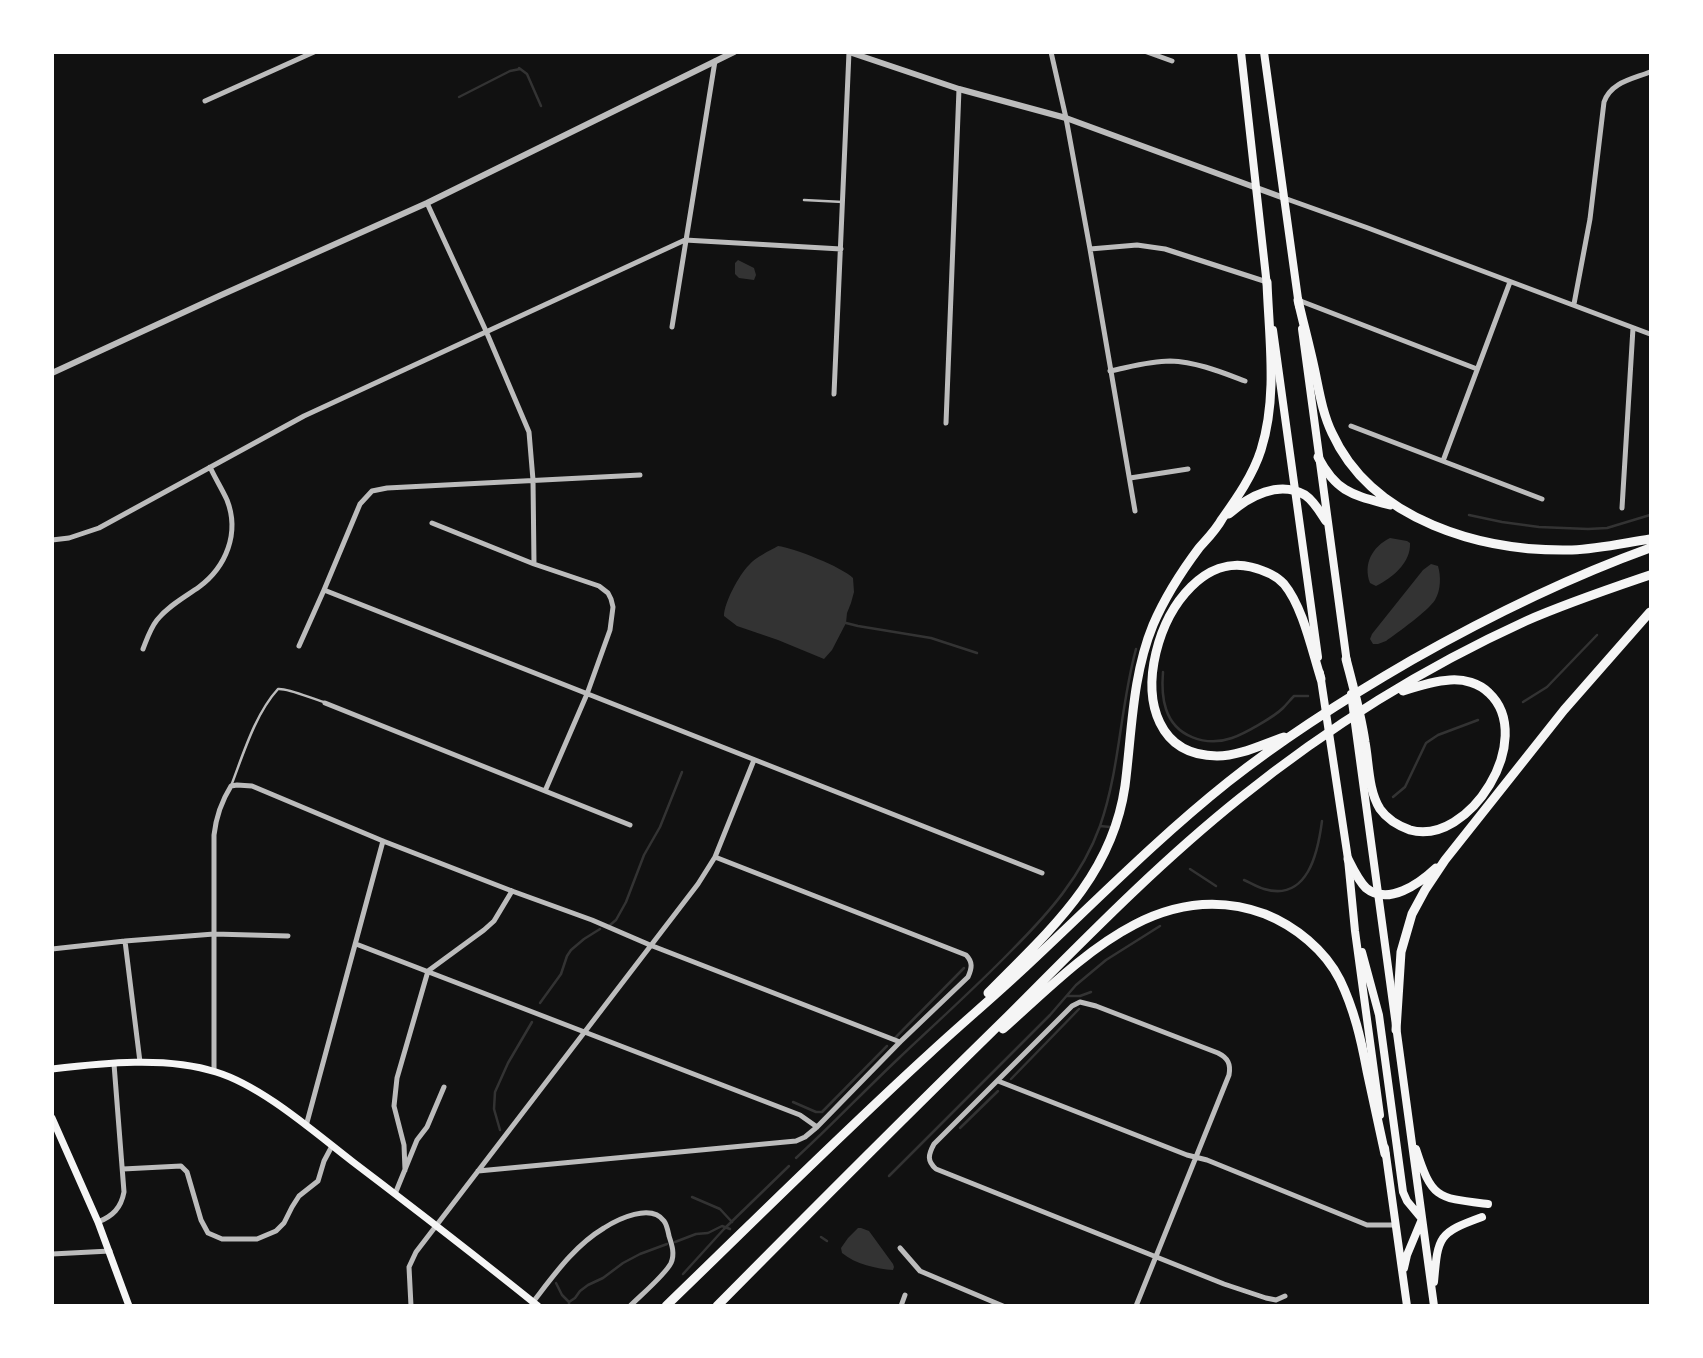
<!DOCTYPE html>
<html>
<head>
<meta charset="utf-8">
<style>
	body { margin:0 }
	#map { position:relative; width:1703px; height:1358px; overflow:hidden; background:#111; font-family:Lato,sans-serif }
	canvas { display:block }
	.frame { position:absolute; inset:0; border:54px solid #fff; pointer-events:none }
</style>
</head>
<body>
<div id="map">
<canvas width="1703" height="1358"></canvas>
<div class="frame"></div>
</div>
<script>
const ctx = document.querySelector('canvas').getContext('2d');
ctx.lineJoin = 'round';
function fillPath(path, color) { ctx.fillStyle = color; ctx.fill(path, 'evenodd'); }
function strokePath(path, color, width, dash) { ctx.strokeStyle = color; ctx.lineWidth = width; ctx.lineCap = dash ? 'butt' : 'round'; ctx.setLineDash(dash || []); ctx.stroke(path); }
fillPath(new Path2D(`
	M738,260L754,268L756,275L754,280L739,278L735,274V263Z
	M1390,538L1407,541L1410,543C1411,563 1392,578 1376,586L1370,583C1363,564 1372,547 1390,538Z
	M778,546C794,548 842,567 853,578L854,592L851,603L847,613L846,623L832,650L824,659L778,640L737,626L724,616C724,603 739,575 749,565C756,557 769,551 778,546Z
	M1431,564L1438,566C1441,576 1441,590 1435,600C1428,611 1397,633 1386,641L1378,644H1373L1370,639L1372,634L1423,570Z
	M858,1228H861L869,1231L893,1264L894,1267L893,1270C877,1269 855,1264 842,1253L841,1248L848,1238Z`), '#333');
strokePath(new Path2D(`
	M519,68L527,74L541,106
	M459,97L510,71L520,69
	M1469,515L1502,522L1539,527L1588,529L1607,528L1650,515
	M846,623L858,626L931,638L977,653
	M1163,672C1162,684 1162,697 1166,709C1175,737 1206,747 1232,738C1244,734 1274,717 1283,708C1287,704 1290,700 1294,696H1308
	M1523,702L1547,687L1597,635
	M1393,797L1405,787L1426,743L1438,735L1478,720
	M1100,826L1110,827
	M1190,869L1216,886
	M1244,880C1251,883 1257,887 1264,889C1308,902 1318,852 1322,821
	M610,925L616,920L626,902L644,855L660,827L682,772
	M1067,996H1080L1091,992
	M540,1003L561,974L567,956L571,950L584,939L600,929
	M895,1038L964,968
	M1011,1079L1079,1009
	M793,1102L816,1112H822L887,1046
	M960,1128L998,1091
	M500,1130L494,1109L495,1092L508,1063L532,1022
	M796,1158C831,1126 864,1091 899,1058C937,1022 975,988 1011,951C1048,914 1082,876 1100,826C1120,769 1120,707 1136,649
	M889,1176L1050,1015L1076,985L1106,960L1160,926
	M692,1197L720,1209L732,1222
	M821,1237L827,1241
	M675,1242L696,1234L708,1233L722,1226L730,1229
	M683,1274L724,1229L789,1166
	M556,1283L562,1295L569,1302
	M569,1306V1302L575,1298L580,1291L588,1285L603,1278L623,1263L640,1254L667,1244`), '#333', 2.5);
strokePath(new Path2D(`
	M804,200L843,202
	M231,786C243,755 255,714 278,689C289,688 312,699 324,702`), '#bcbcbc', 2.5);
strokePath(new Path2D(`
	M1051,52L1066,118L1090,249L1135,511
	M1147,52L1172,61
	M205,101L314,52
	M1284,198L1368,228L1650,334
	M427,203L486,331L529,432L533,480L534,564
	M1090,249L1137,245L1165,249L1267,282
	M1298,300L1477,369
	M1574,304L1590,219L1604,102C1611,82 1633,79 1650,72
	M672,327L715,61
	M1110,371C1130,367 1150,361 1170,361C1197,362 1221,372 1245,381
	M834,394L849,52
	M946,423L959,89
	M1351,426L1542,499
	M1443,461L1510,282
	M1130,478L1188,469
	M1622,508L1633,328
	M432,523L534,564L599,586L608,593L611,599L613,607L610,630L587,694L545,791
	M52,540L69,538L99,528L304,416L685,240L841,249
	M324,590L1042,873
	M299,646L324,590L360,504L372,491L387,488L640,475
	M143,649C147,639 150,629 157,620C168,606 185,597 199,587C226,567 240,533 227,500C222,489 215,478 210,467
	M325,703L630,825
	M125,941L140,1062
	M356,944L800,1115L817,1127
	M52,949L125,941L214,934L288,936
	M214,1071V835C216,817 221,802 231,786L237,785L252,786L383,841L512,891L592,920L650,945L900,1042
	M998,1081L1187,1155L1207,1160L1367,1225H1396
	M306,1126L383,841
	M123,1169L181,1166L187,1172L201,1220L208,1233L222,1239H257L276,1231L284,1223L292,1207L299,1196L318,1181L324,1161L332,1146
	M405,1170L404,1145L394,1106L397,1078L428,971L484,930L494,921L512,891
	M478,1171L796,1141L805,1137L817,1127L900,1042L968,977C972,968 973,962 966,955L715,857
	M395,1194L417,1140L427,1127L444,1087
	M98,1222C113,1216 121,1208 124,1192L114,1064
	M900,1248L920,1271L1003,1306
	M52,1254L110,1251
	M533,1302C554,1275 574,1246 604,1228C618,1219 651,1203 664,1221C667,1225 668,1231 669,1236C672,1245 675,1254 671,1263C665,1275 641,1295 630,1306
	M411,1306L409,1267L416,1252L698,884L715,857L754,760
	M901,1306L905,1295
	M1136,1306C1167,1229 1198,1152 1229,1075C1231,1064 1228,1058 1218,1053L1096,1006L1080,1002L1072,1006L934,1144C928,1155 927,1161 936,1169L1224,1284L1266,1298L1276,1300L1285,1296`), '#bcbcbc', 5);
strokePath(new Path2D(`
	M849,52L959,89L1066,118L1284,198
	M52,373L219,296L427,203L734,52`), '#bcbcbc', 6);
strokePath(new Path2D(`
	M52,1069C103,1063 167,1056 216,1072C262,1086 314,1132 353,1162C415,1209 477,1257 538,1306
	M52,1118L98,1222L129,1306`), '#f5f5f5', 7);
strokePath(new Path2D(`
	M1241,52L1267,286
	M1264,52L1299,306
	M1302,329L1347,663
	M1273,330L1318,657
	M1320,673L1348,859L1355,931L1380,1115
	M1351,694L1434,1306
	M1362,952L1379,1015L1403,1192L1407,1201L1422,1219
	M1385,1148L1407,1306
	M1416,1149C1432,1199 1437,1198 1488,1204
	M1404,1268L1407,1255L1422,1219
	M1434,1282C1438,1236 1438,1233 1482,1217`), '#f5f5f5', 8);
strokePath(new Path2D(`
	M1298,300C1303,322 1309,344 1314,367C1319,390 1322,412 1332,433C1372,521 1482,552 1572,550C1598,549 1624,543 1650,539
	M1318,457C1337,493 1353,495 1390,505
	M1229,514C1249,496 1279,480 1305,495C1314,501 1320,512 1326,521
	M1346,659C1353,686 1361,714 1365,742C1369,763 1368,790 1380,809C1387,819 1399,826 1410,830C1469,847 1537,738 1489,693C1479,683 1464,679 1450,680C1434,681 1418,686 1403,691
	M1284,737C1263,744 1240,756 1217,756C1099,755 1161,544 1251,567C1263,570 1276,575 1284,584C1303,607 1312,651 1321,679
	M1348,859C1353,869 1358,880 1366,888C1388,906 1419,884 1436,868
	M988,993C1049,931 1112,877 1125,786C1132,732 1132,676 1153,625C1165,597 1181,572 1199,548C1207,539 1216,530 1222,519C1237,498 1253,475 1261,450C1278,396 1269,338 1267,282
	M1003,1029C1076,964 1157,874 1265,914C1295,926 1325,950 1340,980C1354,1009 1361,1039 1367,1071C1373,1099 1379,1127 1385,1154
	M1396,1030L1401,952L1412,914L1425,890L1445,860L1564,710L1650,612
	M666,1306C754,1221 840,1135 930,1053C959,1026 990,1000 1019,973C1088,909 1154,841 1228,782C1286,736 1348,697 1412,660C1488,617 1567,578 1650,548
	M717,1306C812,1210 907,1115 1003,1021C1080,944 1155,866 1240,798C1327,728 1425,667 1526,621C1567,603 1609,589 1650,575`), '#f5f5f5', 9);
</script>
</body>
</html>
